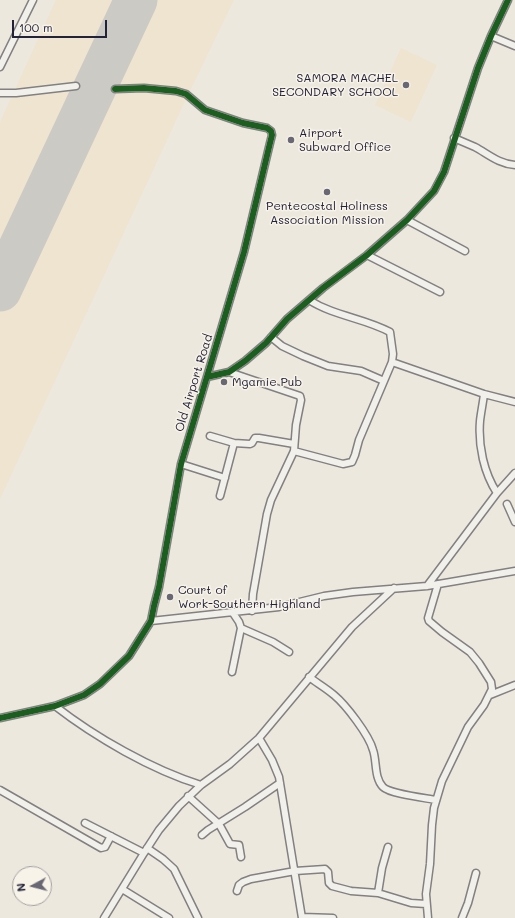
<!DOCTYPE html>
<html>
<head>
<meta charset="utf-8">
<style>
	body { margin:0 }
	#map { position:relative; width:515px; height:918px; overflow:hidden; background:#ede8de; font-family:Mali,sans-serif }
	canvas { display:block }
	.north { position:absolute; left:12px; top:866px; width:40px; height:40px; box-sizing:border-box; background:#f7f3e8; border:1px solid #a29fa3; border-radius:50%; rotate:263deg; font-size:11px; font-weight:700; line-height:16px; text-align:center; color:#22223b }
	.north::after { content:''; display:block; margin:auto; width:14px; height:18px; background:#696774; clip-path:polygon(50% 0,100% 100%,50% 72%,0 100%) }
	.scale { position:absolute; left:12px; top:20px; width:95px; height:18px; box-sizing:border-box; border:2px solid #22223b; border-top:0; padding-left:5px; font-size:12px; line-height:14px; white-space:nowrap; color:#22223b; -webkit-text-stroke:3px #f7f3e8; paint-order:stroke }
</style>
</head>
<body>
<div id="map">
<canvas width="515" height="918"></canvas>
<div class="north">N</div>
<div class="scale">100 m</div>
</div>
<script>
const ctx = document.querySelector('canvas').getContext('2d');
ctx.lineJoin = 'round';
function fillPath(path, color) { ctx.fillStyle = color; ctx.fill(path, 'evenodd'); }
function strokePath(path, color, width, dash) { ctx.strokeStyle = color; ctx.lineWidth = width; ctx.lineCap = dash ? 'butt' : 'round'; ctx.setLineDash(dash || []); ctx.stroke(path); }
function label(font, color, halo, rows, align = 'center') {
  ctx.font = font + ' Mali,sans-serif'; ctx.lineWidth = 3; ctx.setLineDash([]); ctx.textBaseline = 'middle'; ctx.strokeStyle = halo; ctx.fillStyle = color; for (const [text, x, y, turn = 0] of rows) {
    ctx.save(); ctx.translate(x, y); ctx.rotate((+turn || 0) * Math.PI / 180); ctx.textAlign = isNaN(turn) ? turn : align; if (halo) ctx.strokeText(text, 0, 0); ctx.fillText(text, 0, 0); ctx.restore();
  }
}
fillPath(new Path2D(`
	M56,0H234L188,95L0,499V122Z
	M401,48L437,65L411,122L375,105Z`), '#eee4d0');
strokePath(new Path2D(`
	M0,290L136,0`), '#cccac4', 43);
const minor = new Path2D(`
	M491,36L515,46
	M0,67L33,0
	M0,93H16L76,86
	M454,138C461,141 468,144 475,147C488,154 499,164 515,165
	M407,220L465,251
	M367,255L440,292
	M271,337L282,346L303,356L328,366L361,371L384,381
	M392,362L484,394L515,402
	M229,372L300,396L301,400L296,425L294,451
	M207,377L229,372L245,361L266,343L287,319L323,288L367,255L407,220L434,191L444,172L478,68L491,36L508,0
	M484,394C483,403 481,412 480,421C478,446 484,473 497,493
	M210,436L234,443L250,444L252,443L255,438H259L294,444
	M181,464L225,478
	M220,496L234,443
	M507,504L515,522
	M427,586L497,493L515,473
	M252,611L253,594L267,514L271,500L294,451L343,464L352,462L355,455L359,440L392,362L393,354L390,332C364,318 334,316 309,300
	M151,621L279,607L324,596L353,592L427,586L515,571
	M241,628L273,642L289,652
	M232,672L241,628L239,622L233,613
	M309,677C317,683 326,688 334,695C346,705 369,735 373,750C377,761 374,778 383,787C390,794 426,798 436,800
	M490,695L515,685
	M55,706C95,737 152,770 201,785
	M0,718L55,706L84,695L100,684L129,656L151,621L154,606L159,587L181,464L244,252L270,143L272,135L271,131L267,128L243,123L205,110L186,94L176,91L144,88L115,89
	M259,738L272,760L279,777L302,918
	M0,790L101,848L105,847L111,836
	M188,796L219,824L230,844L239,845L241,857
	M85,823L144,853
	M202,835L208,830L245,807L280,783
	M147,848L163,859L174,869L198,918
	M122,889L169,918
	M237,891L239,885L243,882L251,879L295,871L325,869L328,872L329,883L332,886L351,891L378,893L411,903L426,904
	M378,893L382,868L388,847
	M302,917L333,918
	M104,918L144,853L159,830L179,806L201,785L230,764L259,738L352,627L394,588
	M428,918L426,894L430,864L432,825L434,808L442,781L468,727L484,705L492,689L491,682L479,663L470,652L442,632L429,621L428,618L438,584
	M462,918L468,903L476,873`);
strokePath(minor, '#828080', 9);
strokePath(minor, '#f1f0eb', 6);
strokePath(new Path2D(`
	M207,377L229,372L245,361L266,343L287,319L323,288L367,255L407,220L434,191L444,172L478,68L491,36L508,0
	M0,718L55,706L84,695L100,684L129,656L151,621L154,606L159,587L181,464L244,252L270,143L272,135L271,131L267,128L243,123L205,110L186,94L176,91L144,88L115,89`), '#1b5e20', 6);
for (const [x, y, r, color] of [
	[406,85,4,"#696774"],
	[291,140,4,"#696774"],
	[327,192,4,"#696774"],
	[224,382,4,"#696774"],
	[170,597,4,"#696774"]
]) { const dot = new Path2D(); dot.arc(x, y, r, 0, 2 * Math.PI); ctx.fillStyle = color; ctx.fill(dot); strokePath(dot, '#f7f3e8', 1.5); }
label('12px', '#22223b', '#f7f3e8', [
	["SAMORA MACHEL",398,78,"right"],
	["SECONDARY SCHOOL",398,92,"right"],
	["Airport",299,133],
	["Subward Office",299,147],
	["Pentecostal Holiness",327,206,"center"],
	["Association Mission",327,220,"center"],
	["Mgamie Pub",232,382],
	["Court of",178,590],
	["Work-Southern Highland",178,604]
], 'left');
label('12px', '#22223b', '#f7f3e8', [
	["Old Airport Road",194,383,-73]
]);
</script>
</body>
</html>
